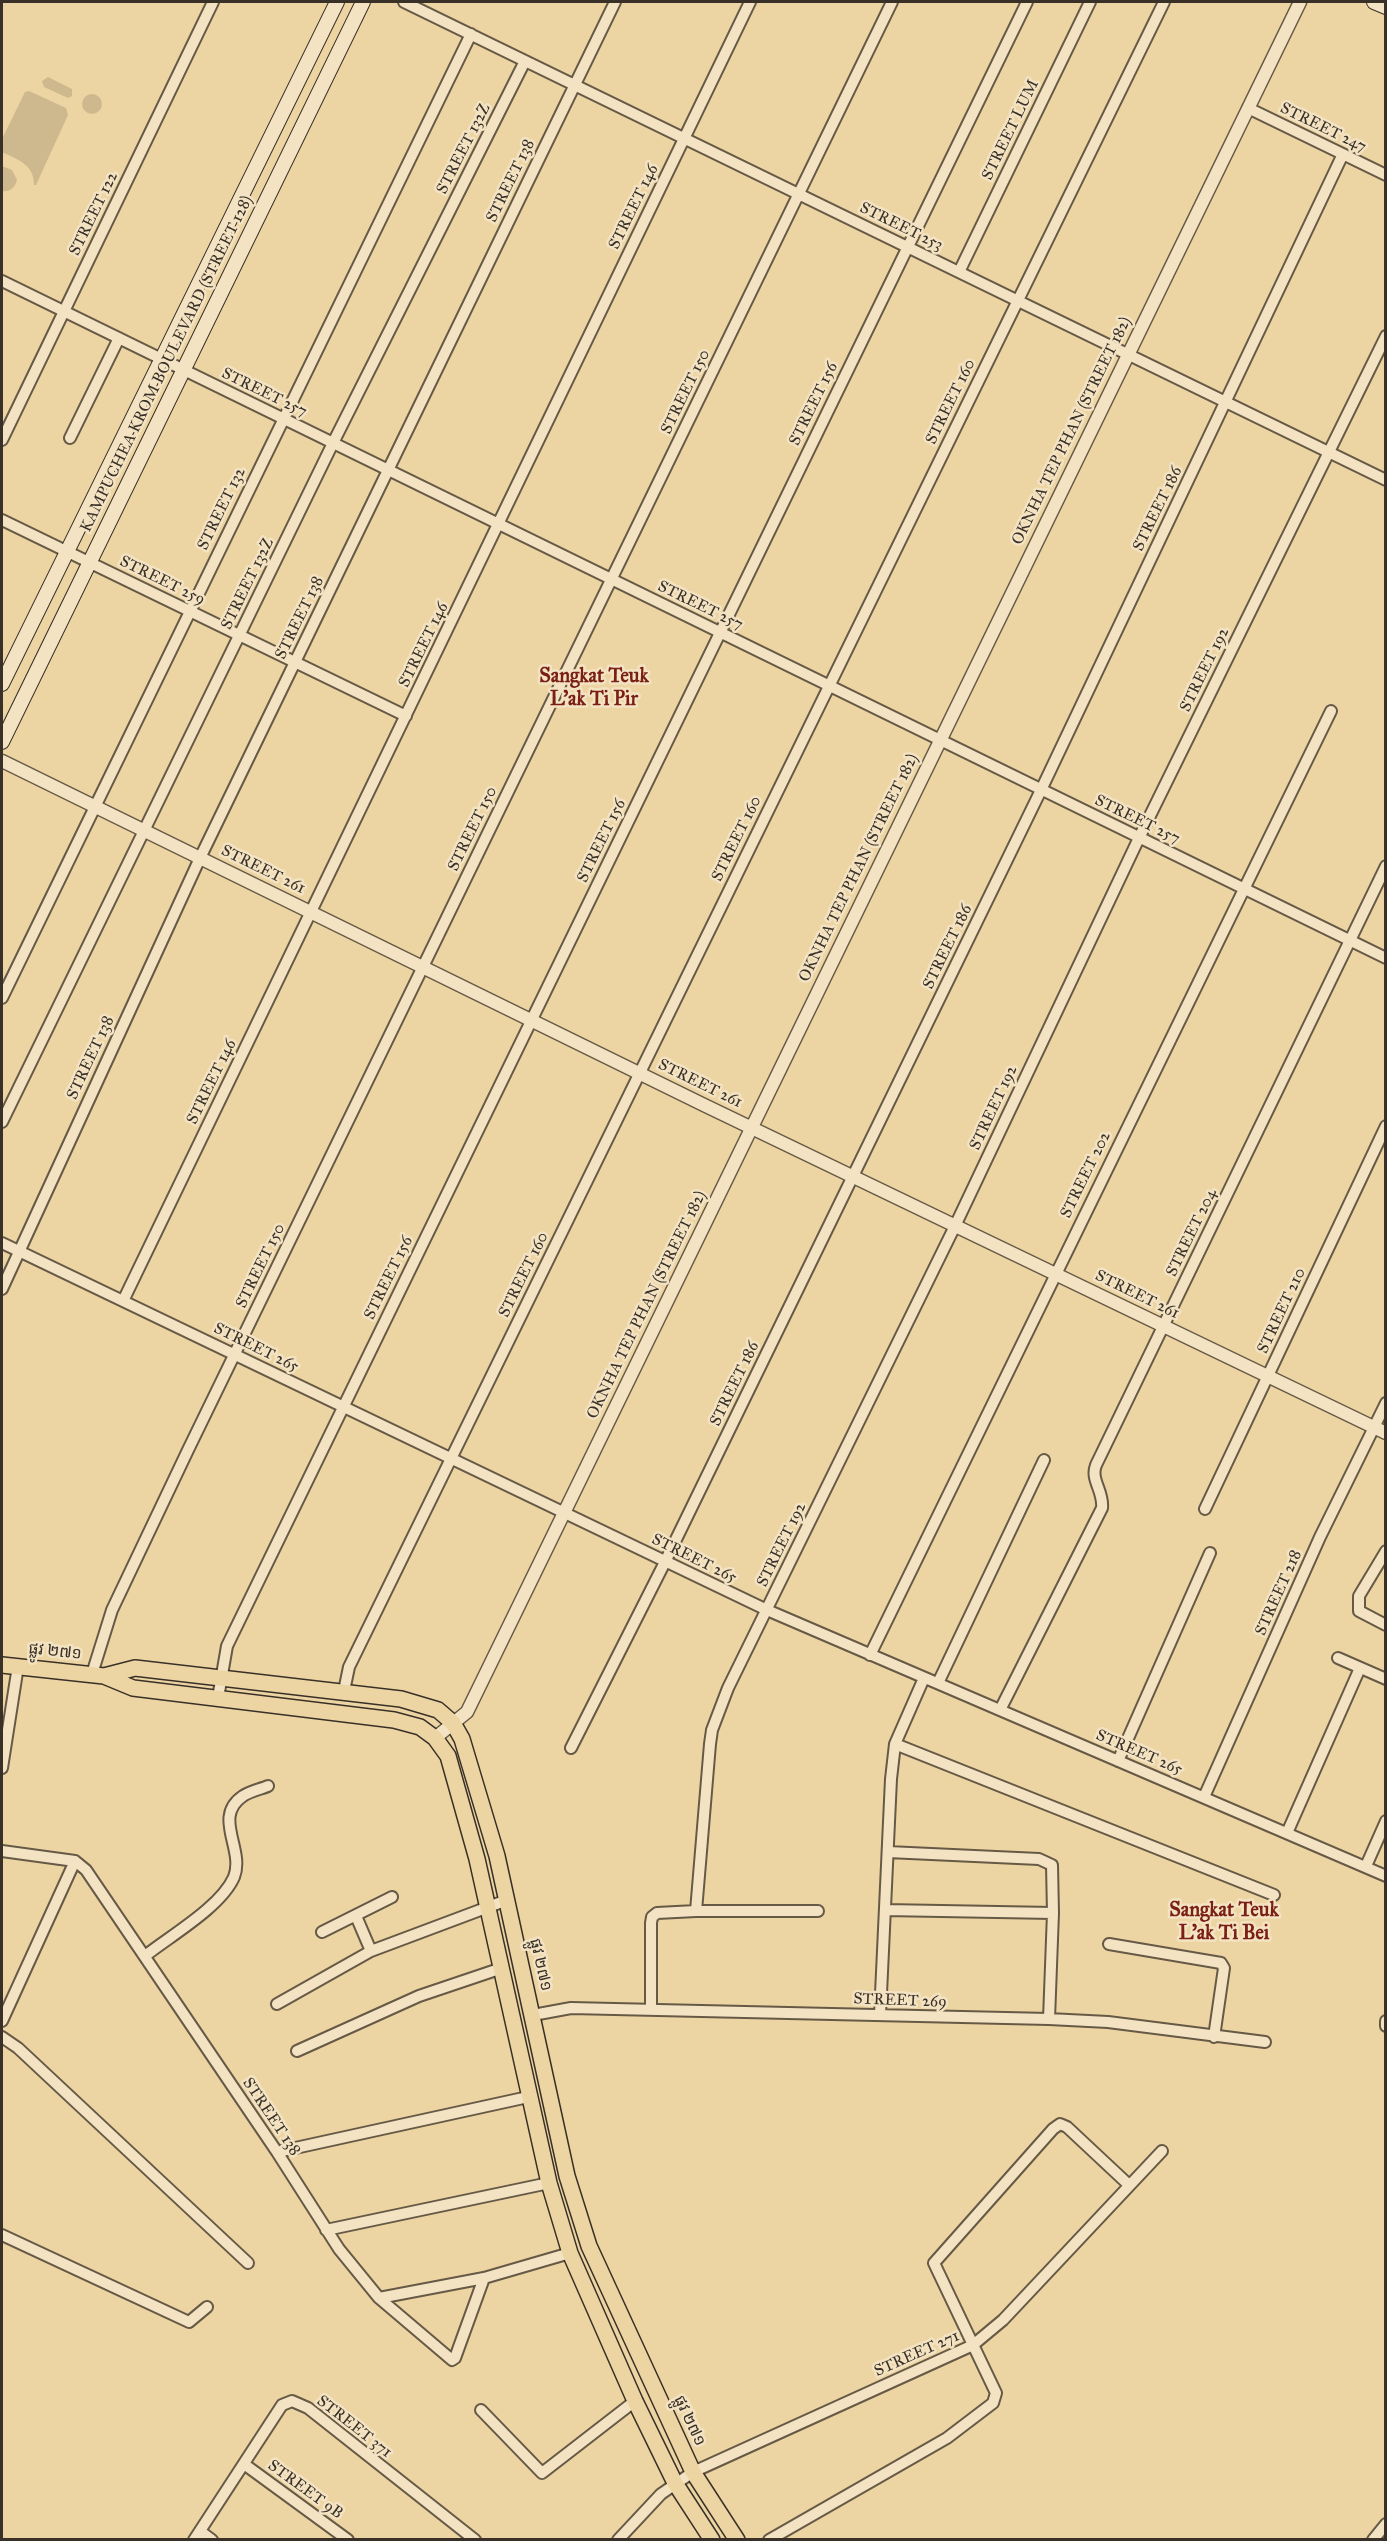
<!DOCTYPE html>
<html>
<head>
<meta charset="utf-8">
<style>
	body { margin:0 }
	#map { position:relative; width:1387px; height:2541px; overflow:hidden; background:#edd4a3; font-family:"IM FELL Great Primer",serif }
	canvas { display:block }
	.frame { position:absolute; inset:0; border:3px solid #393127; pointer-events:none }
</style>
</head>
<body>
<div id="map">
<canvas width="1387" height="2541"></canvas>
<div class="frame"></div>
</div>
<script>
const ctx = document.querySelector('canvas').getContext('2d');
ctx.lineJoin = 'round';
function fillPath(path, color) { ctx.fillStyle = color; ctx.fill(path, 'evenodd'); }
function strokePath(path, color, width, dash) { ctx.strokeStyle = color; ctx.lineWidth = width; ctx.lineCap = dash ? 'butt' : 'round'; ctx.setLineDash(dash || []); ctx.stroke(path); }
function label(font, color, halo, rows, align = 'center') {
  ctx.font = font + ' "IM FELL Great Primer","Noto Sans Khmer",serif'; ctx.lineWidth = 5; ctx.setLineDash([]); ctx.textBaseline = 'middle'; ctx.strokeStyle = halo; ctx.fillStyle = color; for (const [text, x, y, turn = 0] of rows) {
    ctx.save(); ctx.translate(x, y); ctx.rotate((+turn || 0) * Math.PI / 180); ctx.textAlign = isNaN(turn) ? turn : align; if (halo) ctx.strokeText(text, 0, 0); ctx.fillText(text, 0, 0); ctx.restore();
  }
}
fillPath(new Path2D(`
	M48,77L72,89V96L68,98L44,87L42,81Z
	M29,91L66,108L68,115L36,185H34C34,164 18,160 2,152V139L25,92Z
	M82 104a10 10 0 1 1 20 0a10 10 0 1 1-20 0Z
	M2,166L12,170L17,180C15,188 10,192 2,191Z`), '#ceb88e');
const minor = new Path2D(`
	M404,2L1386,480
	M1248,108L1386,175
	M959,272L1090,2
	M2,281L1386,958
	M70,438L119,338
	M2,440L213,2
	M2,520L406,716
	M2,998L471,34
	M2,1122L333,443L525,61
	M2,1243L767,1610L1386,1876
	M2,1289L200,858L615,2
	M123,1301L750,2
	M1205,1509L1386,1126
	M1386,1551L1359,1596V1611L1386,1625
	M870,1655L1331,711
	M1338,1658L1386,1679
	M92,1674L112,1610L188,1450L892,2
	M938,1683L1044,1460
	M344,1691L349,1667L1164,2
	M218,1698L227,1646L1027,2
	M1000,1710L1102,1508C1104,1491 1090,1480 1096,1465L1386,866
	M895,1744L1274,1895
	M571,1748L665,1562L1041,790L1343,154
	M1118,1761L1210,1553
	M2,1768L18,1666
	M1204,1797L1320,1537L1386,1403
	M1287,1833L1360,1668
	M2,1851L75,1861L86,1870L277,2152L339,2249L379,2298L452,2360L455,2358L484,2278
	M888,1852L1039,1859L1052,1865L1053,1913L1049,2019
	M1366,1866L1386,1821
	M885,1910L1053,1913
	M696,1911L710,1744L712,1730L728,1688L955,1226L1139,838L1386,336
	M356,1916L371,1951
	M322,1932L392,1897
	M1109,1944L1221,1963L1224,1968L1214,2037
	M145,1956C170,1936 221,1907 234,1877C245,1849 212,1817 243,1796C250,1791 261,1789 268,1786
	M277,2004L371,1951L507,1900
	M651,2010V1923L652,1917L657,1913L696,1911H818
	M533,2015L571,2008L1049,2019L1108,2022L1265,2042
	M880,2015L891,1779L895,1744L924,1678
	M2,2021L75,1861
	M1386,2021V2026
	M2,2037L18,2048L248,2263
	M297,2051L419,1996L502,1968
	M277,2152L528,2097
	M326,2230L549,2183
	M2,2235L189,2322L207,2307
	M379,2298L484,2278L570,2253
	M481,2410L542,2473L635,2401
	M244,2464L348,2540
	M200,2531L212,2540
	M194,2540L282,2405L292,2401L308,2408L475,2540
	M618,2540L661,2494L693,2472L973,2345L1003,2320L1162,2151
	M769,2540L947,2438L993,2403L996,2393L934,2263L1053,2129L1060,2124L1067,2127L1129,2185
	M1373,2540L1386,2524`);
const tertiary = new Path2D(`
	M2,761L704,1105L1386,1433
	M435,1738L467,1712L1300,2`);
const secondary = new Path2D(`
	M1374,2L1386,7
	M2,684L337,2
	M2,742L363,2`);
const primary = new Path2D(`
	M2,1665L104,1676L133,1688L394,1720L420,1727L435,1738L448,1756L477,1859L549,2183L570,2253L635,2401L675,2483L712,2540
	M104,1676L135,1668L401,1699L438,1710L453,1723L462,1739L497,1856L567,2176L589,2246L693,2472L737,2540`);
strokePath(minor, '#665a46', 14);
strokePath(tertiary, '#665a46', 15);
strokePath(secondary, '#393127', 16);
strokePath(primary, '#393127', 18);
strokePath(minor, '#f3e3c3', 10);
strokePath(tertiary, '#f3e3c3', 12);
strokePath(secondary, '#f3e3c3', 14);
strokePath(primary, '#edd4a3', 15);
label('16px', '#393127', '#f3e3c3', [
	["STREET 247",1323,128,26],
	["STREET LUM",1011,130,-64],
	["STREET 132Z",464,149,-63],
	["STREET 138",511,181,-64],
	["STREET 146",634,207,-64],
	["STREET 122",94,214,-64],
	["STREET 253",901,227,26],
	["KAMPUCHEA KROM BOULEVARD (STREET 128)",167,364,-64],
	["STREET 150",686,392,-64],
	["STREET 257",264,393,26],
	["STREET 160",951,402,-64],
	["STREET 156",814,404,-64],
	["OKNHA TEP PHAN (STREET 182)",1072,431,-64],
	["STREET 132",222,509,-64],
	["STREET 186",1158,509,-64],
	["STREET 259",162,581,26],
	["STREET 132Z",248,584,-64],
	["STREET 257",700,606,26],
	["STREET 138",300,618,-64],
	["STREET 146",424,645,-64],
	["STREET 192",1205,670,-64],
	["STREET 257",1137,820,26],
	["STREET 150",473,829,-64],
	["STREET 160",737,839,-64],
	["STREET 156",602,841,-64],
	["OKNHA TEP PHAN (STREET 182)",859,868,-64],
	["STREET 261",263,870,26],
	["STREET 186",948,947,-64],
	["STREET 138",91,1058,-65],
	["STREET 146",212,1082,-64],
	["STREET 261",700,1084,26],
	["STREET 192",994,1108,-65],
	["STREET 202",1086,1175,-64],
	["STREET 204",1192,1233,-64],
	["STREET 150",261,1266,-64],
	["STREET 160",524,1275,-64],
	["STREET 156",389,1278,-64],
	["STREET 261",1137,1295,26],
	["OKNHA TEP PHAN (STREET 182)",647,1305,-64],
	["STREET 210",1282,1311,-65],
	["STREET 265",256,1348,26],
	["STREET 186",735,1384,-64],
	["STREET 192",782,1545,-64],
	["STREET 265",694,1559,26],
	["STREET 218",1279,1593,-66],
	["ផ្លូវ ២៧១",55,1652,6],
	["STREET 265",1139,1753,23],
	["ផ្លូវ ២៧១",540,1965,77],
	["STREET 269",900,2001,2],
	["STREET 138",271,2117,56],
	["STREET 271",917,2354,-24],
	["ផ្លូវ ២៧១",689,2421,65],
	["STREET 371",354,2427,38],
	["STREET 9B",305,2490,36]
]);
label('bold 20px', '#7a1f14', '#f3e3c3', [
	["Sangkat Teuk",594,677],
	["L'ak Ti Pir",594,700],
	["Sangkat Teuk",1224,1911],
	["L'ak Ti Bei",1224,1934]
]);
</script>
</body>
</html>
